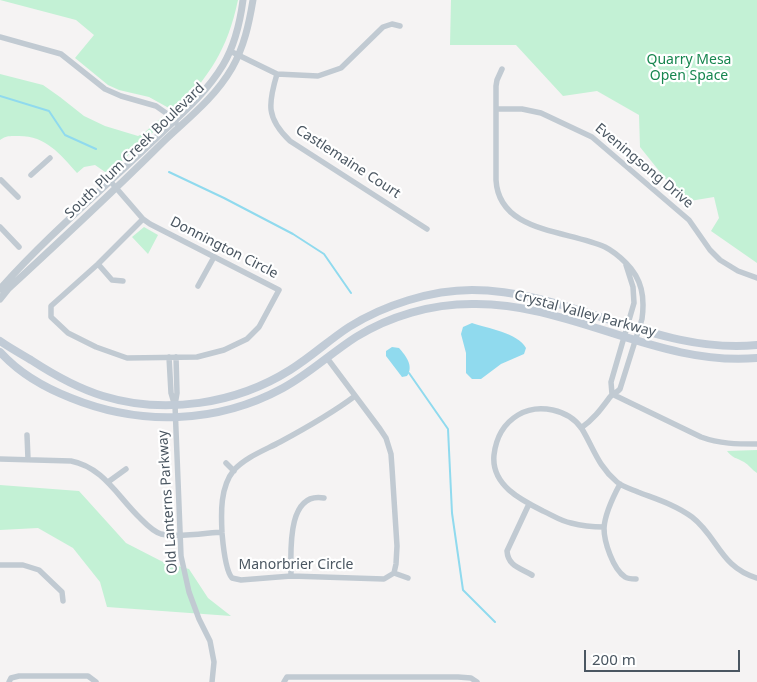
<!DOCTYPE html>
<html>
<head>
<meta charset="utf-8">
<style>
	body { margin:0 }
	#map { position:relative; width:757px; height:682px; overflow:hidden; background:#f5f3f3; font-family:"Noto Sans",sans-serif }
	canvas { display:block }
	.scale { position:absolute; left:584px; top:650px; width:156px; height:22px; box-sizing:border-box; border:2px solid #4a5661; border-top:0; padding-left:6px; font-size:15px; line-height:18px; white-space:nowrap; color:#4a5661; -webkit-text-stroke:4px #fff; paint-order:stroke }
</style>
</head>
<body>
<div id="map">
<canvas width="757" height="682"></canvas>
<div class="scale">200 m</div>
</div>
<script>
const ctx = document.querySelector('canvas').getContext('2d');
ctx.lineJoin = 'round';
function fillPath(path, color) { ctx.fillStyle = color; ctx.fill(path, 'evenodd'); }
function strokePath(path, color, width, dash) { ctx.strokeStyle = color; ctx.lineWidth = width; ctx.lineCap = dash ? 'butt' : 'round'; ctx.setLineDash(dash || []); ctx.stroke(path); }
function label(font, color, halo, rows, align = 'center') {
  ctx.font = font + ' "Noto Sans",sans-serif'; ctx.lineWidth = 4.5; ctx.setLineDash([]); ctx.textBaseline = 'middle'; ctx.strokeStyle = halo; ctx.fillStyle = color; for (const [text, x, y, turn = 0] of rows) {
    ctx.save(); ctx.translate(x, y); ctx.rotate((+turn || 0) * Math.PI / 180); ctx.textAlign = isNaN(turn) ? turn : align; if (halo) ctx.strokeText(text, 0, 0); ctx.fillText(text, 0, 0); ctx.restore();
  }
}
fillPath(new Path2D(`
	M0,0H238C227,51 210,74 176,112L149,97L119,90L108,85L75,58L94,35L76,20Z
	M451,0H757V263L711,231L719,218L714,197L684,202L640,147L639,115L597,91L563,96L516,45H450Z
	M0,74L43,85L60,97L84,116L105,126L138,136L144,133L162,117L164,122L108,174L95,165L84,167L77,173C60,154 46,136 19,136C12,136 6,135 0,140Z
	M144,227L158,235L148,254L132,237Z
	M757,450V473C752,470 749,465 744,462C737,458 732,458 727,451Z
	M0,485L79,491L126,543L163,562L189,569L208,598L231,616L107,607L100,582L73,548L38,528L0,530Z`), '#c3f1d5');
fillPath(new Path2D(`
	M472,323C487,328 518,333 526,348L524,354L501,364L481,379H472L466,373V353L461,334L463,327Z
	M392,347L399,348C406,356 414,366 407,376L402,377L386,356V351Z`), '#90daee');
strokePath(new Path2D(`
	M0,96L49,111L65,135L96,149
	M169,172L224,198L293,234L324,254L351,293
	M409,373L448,429L452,513L463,590L495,622`), '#90daee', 2);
strokePath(new Path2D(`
	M0,37L61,54L105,89L121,96L156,106L166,113L176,123
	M230,51L277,74L318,76L341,68L383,27L392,24L400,26
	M502,69L497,80L496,86V180C499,233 567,230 605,247C613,251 620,257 626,263C642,279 645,297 642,319L620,389C617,393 613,393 610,397C601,409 594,419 581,428
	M277,74C268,104 266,118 290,141L427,229
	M496,109H522L541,113L592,137L689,220L710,250L720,260L738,271L757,278
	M31,175L50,158
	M1,180L18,197
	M111,182L143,219L150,224L279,290L259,327L247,339L224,350L197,357L127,358L96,347L68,333L51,317V306L98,264L143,219
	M0,227L19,247
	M98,264L112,280L123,281
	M198,286L214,257
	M169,357L171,393L174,403
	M176,357L177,393L175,405L181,556L189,592L199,619L210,641L214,662L212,682
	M327,358L380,429L386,438L391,454L392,468L397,546L396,564L394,573L384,579L291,576L241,580L232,578C225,570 223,544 222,533C221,513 220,487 234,470C246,457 265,450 280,442C306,428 331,414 355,396
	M612,394L701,437C720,444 737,444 757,444
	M612,394L611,382L634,303L633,287L626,265
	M27,435L28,459
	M0,459L71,461C103,467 118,497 140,518C146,524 152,531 161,534C176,538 206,533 222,532
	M226,463L234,471
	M108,482L126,469
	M620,484C613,497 605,513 604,528C604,542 613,569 625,577C628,579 633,579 636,579
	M529,504L507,551C508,566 520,568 532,575
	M604,527C593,527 582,526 571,523C561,521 552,515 543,511C521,500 491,485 494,455C496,438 503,424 518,415C538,403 569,409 582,429C594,449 598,466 617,482C623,487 631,489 638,492C656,499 676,505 692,517C718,537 720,567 757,578
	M0,565H23L39,570L62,592L63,601
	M394,573L408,578
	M291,576C291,554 286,491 324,498
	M9,682L11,678L19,676H88L96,682
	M284,682L287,677H458L471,678L477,682`), '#c1cad2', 5.5);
strokePath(new Path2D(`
	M0,289C47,236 102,190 153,141C178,117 205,95 223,65C235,45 240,23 243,0
	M0,299L8,289C60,241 112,193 162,143C187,119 214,99 232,68C244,47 249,24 253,0`), '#c1cad2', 7);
strokePath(new Path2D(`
	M0,341C10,348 21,354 31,360C54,375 77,388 103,396C165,415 236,404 290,370C311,357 329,340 349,327C384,305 431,290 472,290C570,290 658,355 757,345
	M0,352C19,373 45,388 71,398C140,426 217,424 283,388C309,374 331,353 356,337C390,316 431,304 472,304C570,302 658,367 757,358`), '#c1cbd6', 8);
label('14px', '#17864f', '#fff', [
	["Quarry Mesa",689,60],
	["Open Space",689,76]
]);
label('14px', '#4a5661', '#fff', [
	["South Plum Creek Boulevard",135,151,-44],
	["Castlemaine Court",348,162,33],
	["Eveningsong Drive",644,166,40],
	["Donnington Circle",224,248,27],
	["Crystal Valley Parkway",585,314,15],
	["Old Lanterns Parkway",168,502,-94],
	["Manorbrier Circle",296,565]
]);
</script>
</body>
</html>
